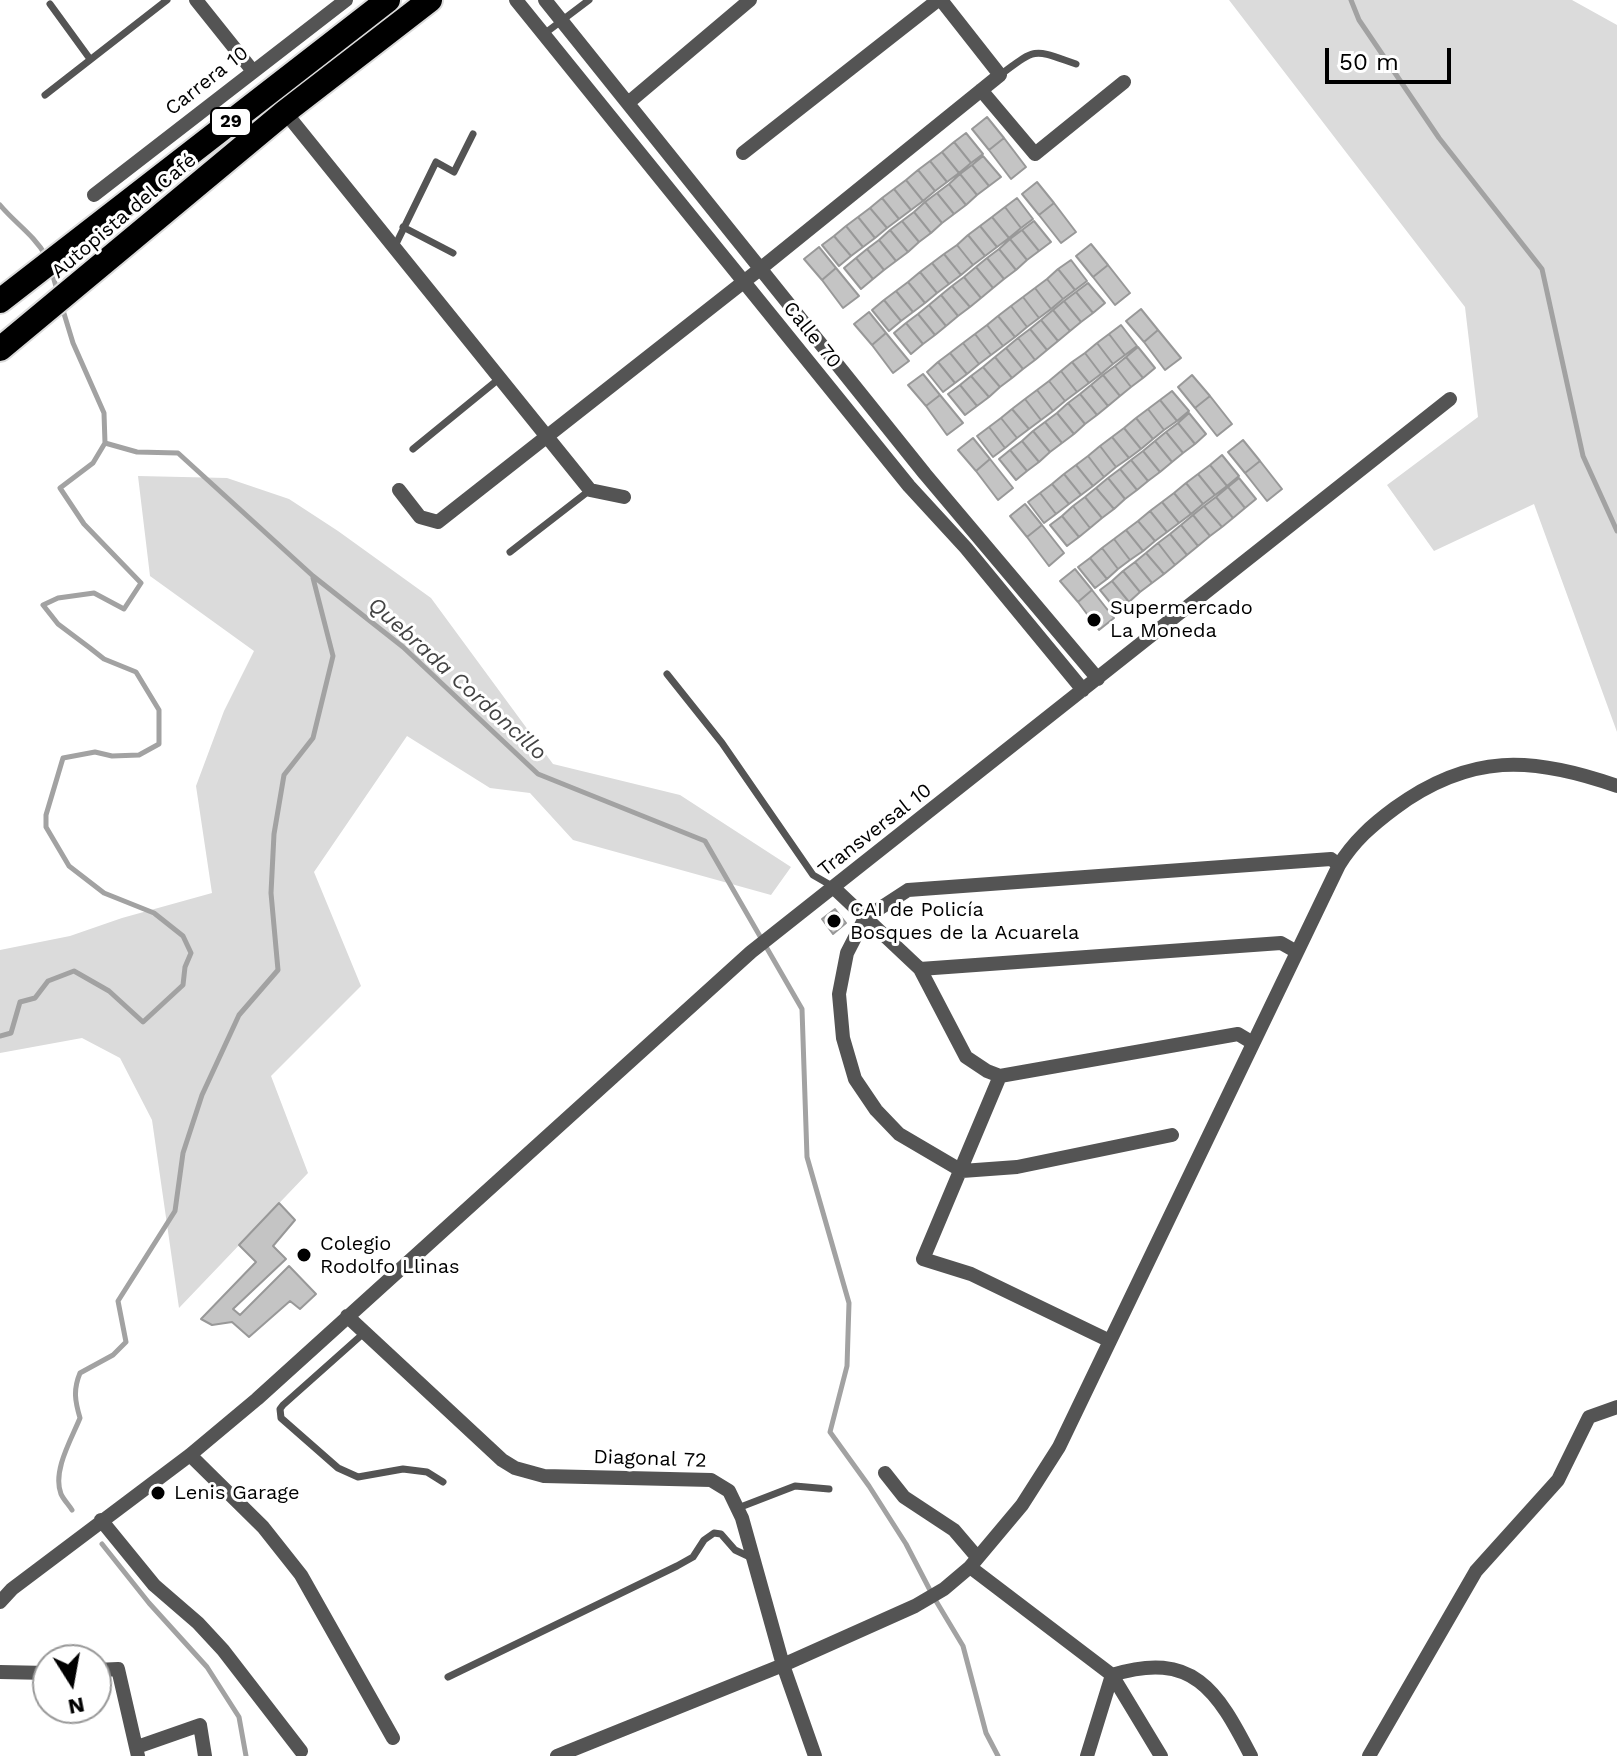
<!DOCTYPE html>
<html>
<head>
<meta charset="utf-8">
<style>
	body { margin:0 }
	#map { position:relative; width:1617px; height:1756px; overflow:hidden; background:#fff; font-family:"Work Sans",sans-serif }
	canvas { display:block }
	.north { position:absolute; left:32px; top:1644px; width:80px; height:80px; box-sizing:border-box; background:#fff; border:2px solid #999; border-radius:50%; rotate:169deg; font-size:22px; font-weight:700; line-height:32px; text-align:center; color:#000 }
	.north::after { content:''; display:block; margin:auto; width:28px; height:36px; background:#000; clip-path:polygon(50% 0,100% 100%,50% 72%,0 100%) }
	.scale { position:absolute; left:1325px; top:48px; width:126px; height:36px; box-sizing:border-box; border:4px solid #000; border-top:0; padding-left:10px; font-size:24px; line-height:28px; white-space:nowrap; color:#000; -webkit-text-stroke:6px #fff; paint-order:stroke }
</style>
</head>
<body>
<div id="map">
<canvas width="1617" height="1756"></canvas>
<div class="north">N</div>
<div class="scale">50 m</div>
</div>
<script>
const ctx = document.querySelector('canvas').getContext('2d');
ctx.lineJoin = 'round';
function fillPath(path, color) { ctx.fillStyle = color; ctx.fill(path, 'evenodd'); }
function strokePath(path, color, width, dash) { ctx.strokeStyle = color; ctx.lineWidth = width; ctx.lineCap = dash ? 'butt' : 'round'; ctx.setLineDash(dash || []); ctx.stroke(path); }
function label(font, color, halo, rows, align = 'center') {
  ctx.font = font + ' "Work Sans",sans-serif'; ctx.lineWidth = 6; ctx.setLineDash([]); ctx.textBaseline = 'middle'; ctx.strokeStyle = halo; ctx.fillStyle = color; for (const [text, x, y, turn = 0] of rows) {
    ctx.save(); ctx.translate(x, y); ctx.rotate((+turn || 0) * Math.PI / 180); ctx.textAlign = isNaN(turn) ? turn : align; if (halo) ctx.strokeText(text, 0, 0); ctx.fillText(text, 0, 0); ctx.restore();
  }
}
fillPath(new Path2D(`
	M1229,0H1572L1617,25V732L1534,504L1434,551L1387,485L1478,417L1465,307Z
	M138,476L227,478L289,499L338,531L431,598L553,764L680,795L791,867L771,895L573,840L530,793L490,788L407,736L314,872L361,986L271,1076L308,1173L179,1308L152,1120L120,1058L82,1038L0,1053V950L70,936L122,918L212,893L196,786L224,711L254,651L150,576Z`), '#dbdbdb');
strokePath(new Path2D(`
	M1351,0L1359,20L1439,138L1542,269L1583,456L1617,531
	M0,205C15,223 34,235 46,256
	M51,269L57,290
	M105,443L137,452L178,453L313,576L403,647L538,774L705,841L802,1009L807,1157L849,1303L847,1366L830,1432L869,1486L906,1544L933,1596L963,1646L986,1733L998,1756
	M0,1036L11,1033L20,1002L35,998L48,981L74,971L109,991L143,1022L183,985L185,967L191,953L183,936L154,913L104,893L69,866L46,827V815L63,758L95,752L112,756L139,755L159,744V710L136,672L104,659L90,648L58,624L43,605L58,598L94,593L124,609L141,583L84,524L60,488L93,463L105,443L104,413L73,343L62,307
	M72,1510C69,1505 63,1499 61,1494C52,1471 72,1438 80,1418C75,1401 73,1390 80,1373L113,1355L126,1342L118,1301L175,1211L183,1153L202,1095L239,1015L278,970L271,893L274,834L284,775L313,738L333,656L313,578
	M102,1544L149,1603L207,1667L239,1717L246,1756`), '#a2a2a2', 5);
const building = new Path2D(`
	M987,117L1004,138L989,150L972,129Z
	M966,133L983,154L971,163L954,142Z
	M1004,138L1026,167L1011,179L989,150Z
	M954,142L971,163L959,173L942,152Z
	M942,152L959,173L947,182L930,161Z
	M983,156L1001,177L989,186L972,165Z
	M930,161L947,182L935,191L918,170Z
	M972,165L989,186L977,195L960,174Z
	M918,170L935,191L923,201L906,180Z
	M960,174L977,195L966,205L949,184Z
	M906,180L923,201L911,210L894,189Z
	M1037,182L1054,203L1039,215L1022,194Z
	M949,184L966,205L954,214L937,193Z
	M894,189L911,210L899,219L882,198Z
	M937,193L954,214L942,223L925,202Z
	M882,198L899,219L887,228L870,208Z
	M1017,198L1033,219L1021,228L1005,207Z
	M925,202L942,223L931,233L914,212Z
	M1054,203L1076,232L1061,243L1039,215Z
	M1005,207L1021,228L1009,238L992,217Z
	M870,208L887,228L875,238L858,217Z
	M914,212L931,233L919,242L902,221Z
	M858,217L875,238L863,247L846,226Z
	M992,217L1009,238L997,247L980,226Z
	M902,221L919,242L908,252L890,230Z
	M1034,221L1051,242L1039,251L1022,230Z
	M846,226L863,247L851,256L834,236Z
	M980,226L997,247L985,256L968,235Z
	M890,230L908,252L896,261L879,240Z
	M1022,230L1039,251L1027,260L1010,239Z
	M968,235L985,256L973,265L957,245Z
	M834,236L851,256L839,266L822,245Z
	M1010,239L1027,260L1016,270L999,249Z
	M879,240L896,261L884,270L867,249Z
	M1091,244L1108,265L1093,277L1076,256Z
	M957,245L973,265L961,275L944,254Z
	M819,247L836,268L822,280L804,259Z
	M867,249L884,270L873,279L856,258Z
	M999,249L1016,270L1004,279L987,258Z
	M944,254L961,275L949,284L932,263Z
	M856,258L873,279L861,289L844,268Z
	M987,258L1004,279L993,288L976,267Z
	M1071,260L1087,281L1075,290L1058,269Z
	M932,263L949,284L937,293L920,272Z
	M1108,265L1130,293L1115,305L1093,277Z
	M976,267L993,288L981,298L964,277Z
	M836,268L859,296L843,308L822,280Z
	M1058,269L1075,290L1063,299L1047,279Z
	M920,272L937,293L925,303L908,282Z
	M964,277L981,298L970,307L952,286Z
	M1047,279L1063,299L1051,309L1035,288Z
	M908,282L925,303L913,312L896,291Z
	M1088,283L1105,303L1093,313L1076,292Z
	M952,286L970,307L958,316L941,295Z
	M1035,288L1051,309L1039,318L1023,297Z
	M896,291L913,312L901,321L884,300Z
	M1076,292L1093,313L1081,322L1064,301Z
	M941,295L958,316L946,326L929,305Z
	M1023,297L1039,318L1027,327L1011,306Z
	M884,300L901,321L889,331L872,310Z
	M1064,301L1081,322L1070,331L1053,310Z
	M929,305L946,326L935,335L918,314Z
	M1011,306L1027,327L1015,337L998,316Z
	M1141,309L1158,330L1144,342L1126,321Z
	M1053,310L1070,331L1058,341L1041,320Z
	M869,312L886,333L872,345L854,324Z
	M918,314L935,335L923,344L906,323Z
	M998,316L1015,337L1003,346L987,325Z
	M1041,320L1058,341L1047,350L1030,329Z
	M906,323L923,344L911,354L894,333Z
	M987,325L1003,346L991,355L975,334Z
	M1121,325L1137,346L1125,355L1109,334Z
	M1030,329L1047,350L1035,360L1018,338Z
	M1158,330L1181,358L1165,370L1144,342Z
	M886,333L909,361L893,373L872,345Z
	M975,334L991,355L979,364L963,343Z
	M1109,334L1125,355L1113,364L1097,343Z
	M1018,338L1035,360L1023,369L1006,348Z
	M963,343L979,364L967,374L950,353Z
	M1097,343L1113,364L1101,374L1085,353Z
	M1138,347L1155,368L1143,378L1126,357Z
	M1006,348L1023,369L1012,378L995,357Z
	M950,353L967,374L955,383L938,362Z
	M1085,353L1101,374L1089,383L1072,362Z
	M995,357L1012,378L1000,387L983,367Z
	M1126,357L1143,378L1131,387L1115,366Z
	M938,362L955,383L943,392L927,372Z
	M1072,362L1089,383L1077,392L1061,371Z
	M1115,366L1131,387L1120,396L1103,375Z
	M983,367L1000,387L989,397L971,376Z
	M1061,371L1077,392L1065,401L1049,381Z
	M923,374L940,395L926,406L908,385Z
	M1103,375L1120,396L1108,406L1091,385Z
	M1192,375L1210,396L1195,408L1178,387Z
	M971,376L989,397L977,406L960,385Z
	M1049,381L1065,401L1053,411L1037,390Z
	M960,385L977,406L965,415L948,394Z
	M1091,385L1108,406L1097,415L1080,394Z
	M1037,390L1053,411L1041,420L1025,399Z
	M1172,391L1189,411L1177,421L1160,400Z
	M1080,394L1097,415L1085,424L1068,403Z
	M940,395L963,423L947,435L926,406Z
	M1210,396L1232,424L1217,436L1195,408Z
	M1025,399L1041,420L1029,429L1012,409Z
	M1160,400L1177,421L1164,430L1148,409Z
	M1068,403L1085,424L1074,434L1057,413Z
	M1012,409L1029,429L1017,438L1001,418Z
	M1148,409L1164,430L1153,439L1136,418Z
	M1057,413L1074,434L1062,443L1045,422Z
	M1189,413L1206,434L1195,444L1178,423Z
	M1001,418L1017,438L1005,448L989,427Z
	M1136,418L1153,439L1141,449L1124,428Z
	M1045,422L1062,443L1050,452L1033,431Z
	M1178,423L1195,444L1183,453L1166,432Z
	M989,427L1005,448L993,457L977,436Z
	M1124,428L1141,449L1129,458L1112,437Z
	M1033,431L1050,452L1039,462L1022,441Z
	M1166,432L1183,453L1172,462L1155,441Z
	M1112,437L1129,458L1116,467L1100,446Z
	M973,438L990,459L976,471L958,450Z
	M1243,440L1260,461L1245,473L1228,452Z
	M1022,441L1039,462L1027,471L1010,450Z
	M1155,441L1172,462L1160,472L1143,451Z
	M1100,446L1116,467L1104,477L1088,456Z
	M1010,450L1027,471L1016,480L999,459Z
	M1143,451L1160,472L1148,481L1131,460Z
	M1222,455L1239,476L1227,486L1210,465Z
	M1088,456L1104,477L1093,486L1076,465Z
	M990,459L1013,488L998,500L976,471Z
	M1131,460L1148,481L1137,490L1120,469Z
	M1260,461L1282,489L1267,501L1245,473Z
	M1076,465L1093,486L1081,495L1064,474Z
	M1210,465L1227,486L1215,495L1198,474Z
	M1120,469L1137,490L1125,499L1108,478Z
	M1064,474L1081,495L1069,504L1052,484Z
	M1198,474L1215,495L1203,504L1186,483Z
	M1108,478L1125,499L1114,509L1096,488Z
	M1239,478L1256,499L1245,508L1228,487Z
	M1186,483L1203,504L1191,514L1174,493Z
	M1052,484L1069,504L1056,514L1040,493Z
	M1228,487L1245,508L1233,518L1216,497Z
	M1096,488L1114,509L1102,518L1085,497Z
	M1040,493L1056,514L1044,523L1028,502Z
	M1174,493L1191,514L1179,523L1162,502Z
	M1085,497L1102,518L1090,528L1073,506Z
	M1216,497L1233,518L1222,527L1204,506Z
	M1162,502L1179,523L1167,532L1150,511Z
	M1025,504L1042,525L1027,537L1010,516Z
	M1073,506L1090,528L1079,537L1062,516Z
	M1204,506L1222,527L1210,536L1193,515Z
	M1150,511L1167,532L1155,541L1138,521Z
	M1193,515L1210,536L1198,546L1181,525Z
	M1062,516L1079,537L1067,546L1050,525Z
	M1138,521L1155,541L1143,551L1126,530Z
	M1042,525L1064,553L1049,566L1027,537Z
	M1181,525L1198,546L1187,555L1170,534Z
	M1126,530L1143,551L1130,560L1114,539Z
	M1170,534L1187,555L1175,565L1158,543Z
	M1114,539L1130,560L1118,569L1102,548Z
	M1158,543L1175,565L1164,574L1146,553Z
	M1102,548L1118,569L1107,579L1090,558Z
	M1146,553L1164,574L1152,583L1135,562Z
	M1090,558L1107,579L1095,588L1078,567Z
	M1135,562L1152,583L1140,592L1123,571Z
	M1075,569L1092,590L1078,602L1060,581Z
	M1123,571L1140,592L1129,602L1112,581Z
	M1112,581L1129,602L1117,611L1100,590Z
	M1092,590L1114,618L1099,630L1078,602Z
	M835,909L846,923L833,934L822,919Z
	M279,1203L295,1220L273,1246L286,1259L233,1309L240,1315L289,1266L316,1294L300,1309L290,1301L249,1337L232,1322L212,1325L201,1319L256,1262L239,1245Z`);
fillPath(building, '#c4c4c4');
strokePath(building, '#989898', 2);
const highway = new Path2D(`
	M0,301L388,0
	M0,349L285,112L430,0`);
strokePath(highway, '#dbdbdb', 28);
strokePath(new Path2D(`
	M50,4L90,59
	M544,34L589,0
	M1000,75C1038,47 1032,49 1076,64
	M45,95L167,0
	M403,227L453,253
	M395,246L436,162L454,172L473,134
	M413,449L500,378
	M510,552L590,490
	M667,674L722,743L813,875L832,886
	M365,1332L283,1405L280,1409L281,1418L338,1468L358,1477L403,1469L427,1472L443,1482
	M738,1508L795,1486L829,1489
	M448,1677L677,1566L693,1557L704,1540L714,1533L721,1534L735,1550L752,1558`), '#545454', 7);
strokePath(new Path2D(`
	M196,0L252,70
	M516,0L909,486L966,548L1083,690
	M545,0L925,474L1098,679
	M981,90L1035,154L1124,82
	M628,103L750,0
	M285,112L590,490L624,497
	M743,153L938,0
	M94,195L346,0
	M399,490L420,517L438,522L760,269L1000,75L941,0
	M834,888L920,969L966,1057L987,1071L1000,1076L1238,1034L1253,1043
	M920,969L1281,943L1297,952
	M1000,1076L923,1259L971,1274L1110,1341
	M1172,1135L1017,1167L962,1171L899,1134L876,1110L855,1079L843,1038L839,994L847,953L865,918L908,890L1331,859L1339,865
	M347,1316L502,1460L515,1468L544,1476L711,1480L729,1491L742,1518L783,1665L815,1756
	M190,1455L263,1527L301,1575L393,1738
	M885,1473L904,1497L954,1530L977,1557
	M101,1520L154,1585L198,1623L223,1650L301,1751
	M970,1567L1112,1675C1193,1650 1217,1690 1251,1756
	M0,1602L12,1589L190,1455L257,1399L751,952L1450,399
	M96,1670L118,1669L138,1756
	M0,1672L48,1673
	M1112,1675L1161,1756
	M137,1747L200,1725L205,1756
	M557,1756L783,1665L915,1606L944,1589L970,1567L1022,1505L1059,1447L1339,865C1354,841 1372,825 1395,808C1470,753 1532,756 1617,786
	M1087,1756L1112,1675
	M1369,1756L1476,1571L1558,1480L1589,1417L1617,1407`), '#545454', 14);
strokePath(highway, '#000', 24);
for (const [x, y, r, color] of [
	[1094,620,8,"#000"],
	[834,921,8,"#000"],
	[304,1255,8,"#000"],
	[158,1493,8,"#000"]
]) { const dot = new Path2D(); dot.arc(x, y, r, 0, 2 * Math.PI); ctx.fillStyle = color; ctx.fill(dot); strokePath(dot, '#fff', 3); }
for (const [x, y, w] of [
	[231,122,40]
]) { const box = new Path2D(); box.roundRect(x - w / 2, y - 14, w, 28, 6); ctx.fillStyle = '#fff'; ctx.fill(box); strokePath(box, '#000', 2); }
label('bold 18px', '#000', null, [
	["29",231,122]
]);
label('20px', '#000', '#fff', [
	["Carrera 10",207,81,-38],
	["Autopista del Café",124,216,-40],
	["Calle 70",812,335,51],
	["Transversal 10",875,830,-38],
	["Diagonal 72",650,1459,2]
]);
label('20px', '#000', '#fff', [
	["Supermercado",1110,608],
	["La Moneda",1110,631],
	["CAI de Policía",850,910],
	["Bosques de la Acuarela",850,933],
	["Colegio",320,1244],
	["Rodolfo Llinas",320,1267],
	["Lenis Garage",174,1493]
], 'left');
label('italic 22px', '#434343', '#fff', [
	["Quebrada Cordoncillo",457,679,42]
]);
</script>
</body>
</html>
